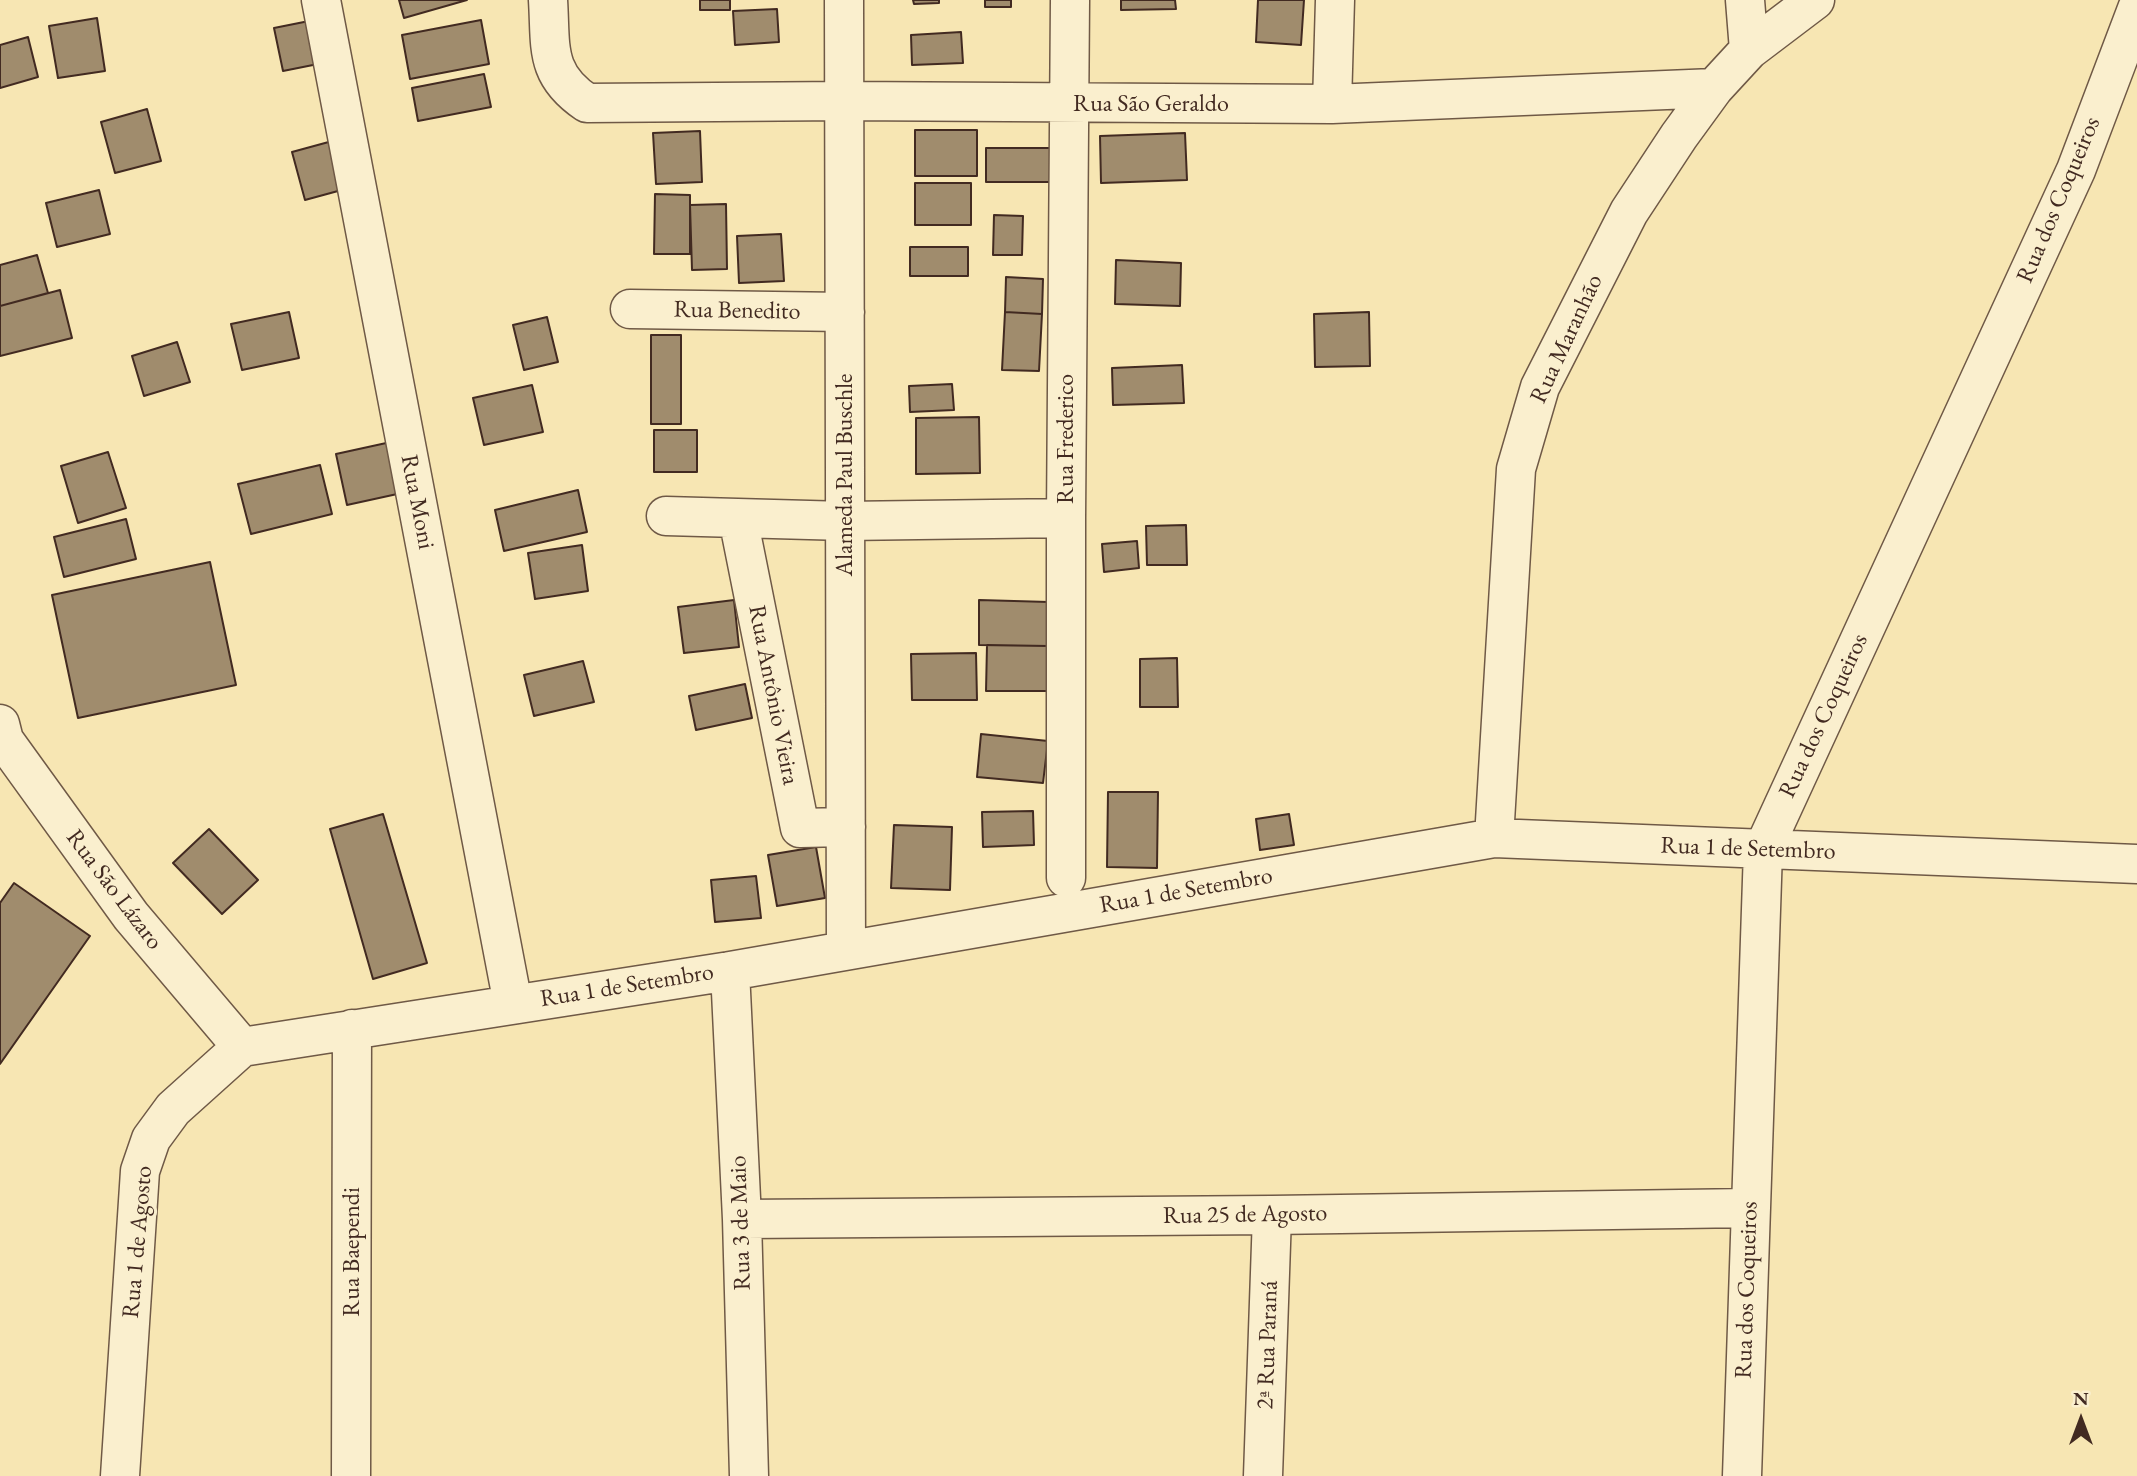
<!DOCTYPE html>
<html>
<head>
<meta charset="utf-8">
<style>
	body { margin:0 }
	#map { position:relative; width:2137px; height:1476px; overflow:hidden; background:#f7e6b3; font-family:"EB Garamond",serif }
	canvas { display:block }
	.north { position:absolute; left:2046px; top:1385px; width:70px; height:70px; -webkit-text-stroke:5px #faefce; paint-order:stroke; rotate:0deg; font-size:19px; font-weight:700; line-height:28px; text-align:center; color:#422a21 }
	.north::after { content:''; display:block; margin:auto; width:24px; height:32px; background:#422a21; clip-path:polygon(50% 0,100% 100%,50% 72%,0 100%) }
</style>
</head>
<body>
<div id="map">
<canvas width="2137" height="1476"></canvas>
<div class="north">N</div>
</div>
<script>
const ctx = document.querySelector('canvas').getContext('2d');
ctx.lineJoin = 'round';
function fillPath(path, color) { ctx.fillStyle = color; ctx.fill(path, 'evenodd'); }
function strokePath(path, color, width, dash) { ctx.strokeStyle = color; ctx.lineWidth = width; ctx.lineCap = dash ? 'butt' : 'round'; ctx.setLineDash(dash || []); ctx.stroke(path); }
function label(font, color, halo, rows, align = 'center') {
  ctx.font = font + ' "EB Garamond",serif'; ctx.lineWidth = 6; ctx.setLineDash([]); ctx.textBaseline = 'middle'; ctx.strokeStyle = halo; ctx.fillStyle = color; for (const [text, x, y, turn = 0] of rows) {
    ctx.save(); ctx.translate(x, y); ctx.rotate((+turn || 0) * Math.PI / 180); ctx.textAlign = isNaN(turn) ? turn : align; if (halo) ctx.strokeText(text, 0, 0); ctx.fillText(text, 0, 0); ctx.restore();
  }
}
const building = new Path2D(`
	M399,0H467L404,18Z
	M700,0H730V10H700Z
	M913,0H939V3L914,4Z
	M985,0H1011V7H985Z
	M1121,0H1175L1176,9L1121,10Z
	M1258,0H1304L1301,45L1256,42Z
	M777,9L779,42L735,45L733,11Z
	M97,18L105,71L58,78L49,26Z
	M481,20L489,64L410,79L402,35Z
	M309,21L318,64L283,71L274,28Z
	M961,32L963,63L912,65L911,35Z
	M28,37L38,77L0,88V45Z
	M484,74L491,107L418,121L412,88Z
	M147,109L161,161L115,173L101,122Z
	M915,130H977V176H915Z
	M700,131L702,182L656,184L653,133Z
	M1185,133L1187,180L1101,183L1100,136Z
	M336,140L349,188L305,200L292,152Z
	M986,148H1050V182H986Z
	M915,183H971V225H915Z
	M99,190L110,234L57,247L46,203Z
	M655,194L690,195V254H654Z
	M726,204L727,269L692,270L690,205Z
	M994,215L1023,216L1022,255H993Z
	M781,234L784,281L739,283L737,236Z
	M910,247H968V276H910Z
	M37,255L48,293L0,306V265Z
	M1116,260L1181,263L1180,306L1115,304Z
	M1006,277L1043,279L1042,314L1005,312Z
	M60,290L72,338L0,356V306Z
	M289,312L299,358L242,370L231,324Z
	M1005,312L1042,314L1039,371L1002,370Z
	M1369,312L1370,366L1315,367L1314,314Z
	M547,317L558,362L524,370L513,325Z
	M651,335H681V424H651Z
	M177,342L190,382L144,396L132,356Z
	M1182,365L1184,403L1113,405L1112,368Z
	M952,384L954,410L910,412L909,386Z
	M532,385L543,432L484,445L473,398Z
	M979,417L980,473L916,474V418Z
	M654,430H697V472H654Z
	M400,440L411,491L347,505L336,454Z
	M108,452L126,508L78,523L61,466Z
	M320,465L332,514L251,534L238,484Z
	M578,490L587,532L504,551L495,510Z
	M126,519L136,559L64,577L54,537Z
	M1186,525L1187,565H1147L1146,526Z
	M1137,541L1139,568L1104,572L1102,544Z
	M582,545L588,591L535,599L528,553Z
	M210,562L236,685L78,718L52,595Z
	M734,600L739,647L684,653L678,607Z
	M979,600L1049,602L1048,646L979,645Z
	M987,645L1048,646L1047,691H986Z
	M976,653L977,700H912L911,654Z
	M1177,658L1178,707H1140V659Z
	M583,661L594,702L534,716L524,675Z
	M745,684L752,718L696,730L689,696Z
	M981,734L1048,741L1043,783L977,777Z
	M1108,792H1158L1157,868L1107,867Z
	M1033,811L1034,845L983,847L982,812Z
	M383,814L427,963L373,979L330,829Z
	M1289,814L1294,845L1260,850L1256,819Z
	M894,825L952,827L950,890L891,888Z
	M209,829L258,880L222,914L173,863Z
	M816,847L825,898L777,906L768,855Z
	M756,876L761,918L715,922L711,880Z
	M14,883L90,936L0,1064V903Z`);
fillPath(building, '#a08c6d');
strokePath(building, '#422a21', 2);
const minor = new Path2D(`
	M321,0L513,1004
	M548,0C551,47 544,74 587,103L845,101L1332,104L1714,88
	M844,0L846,950
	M1745,0L1749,50
	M1332,104L1335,0
	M630,309L845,312
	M666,516L845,521L1066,518
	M738,518L800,828L846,827
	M0,724L4,740L131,916L242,1047
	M1494,838L1516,469L1540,387L1629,212L1679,136L1714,88L1749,50L1815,0
	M1066,878V518L1070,0
	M730,971L742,1219L749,1476
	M242,1047L730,971L1494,838L2137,864
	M742,1219L1272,1215L1749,1208
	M120,1476L140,1171L151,1139L173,1109L242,1047
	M351,1476L352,1029
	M1263,1476L1272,1215
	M1742,1476L1763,850L2076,170L2137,9`);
strokePath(minor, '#6f5946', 41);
strokePath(minor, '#faefce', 38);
label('24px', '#422a21', '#faefce', [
	["Rua São Geraldo",1151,104],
	["Rua dos Coqueiros",2059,200,-67],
	["Rua Benedito",737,311,1],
	["Rua Maranhão",1567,339,-65],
	["Rua Frederico",1066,439,-90],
	["Alameda Paul Buschle",845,475,-90],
	["Rua Moni",417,502,79],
	["Rua Antônio Vieira",773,695,79],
	["Rua dos Coqueiros",1824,716,-65],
	["Rua 1 de Setembro",1748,849,2],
	["Rua São Lázaro",114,890,53],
	["Rua 1 de Setembro",1186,891,-10],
	["Rua 1 de Setembro",627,986,-9],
	["Rua 25 de Agosto",1245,1215,-1],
	["Rua 3 de Maio",741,1223,-92],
	["Rua 1 de Agosto",138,1242,-85],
	["Rua Baependi",352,1252,-90],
	["Rua dos Coqueiros",1747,1290,-88],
	["2ª Rua Paraná",1268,1345,-88]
]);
</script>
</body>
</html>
